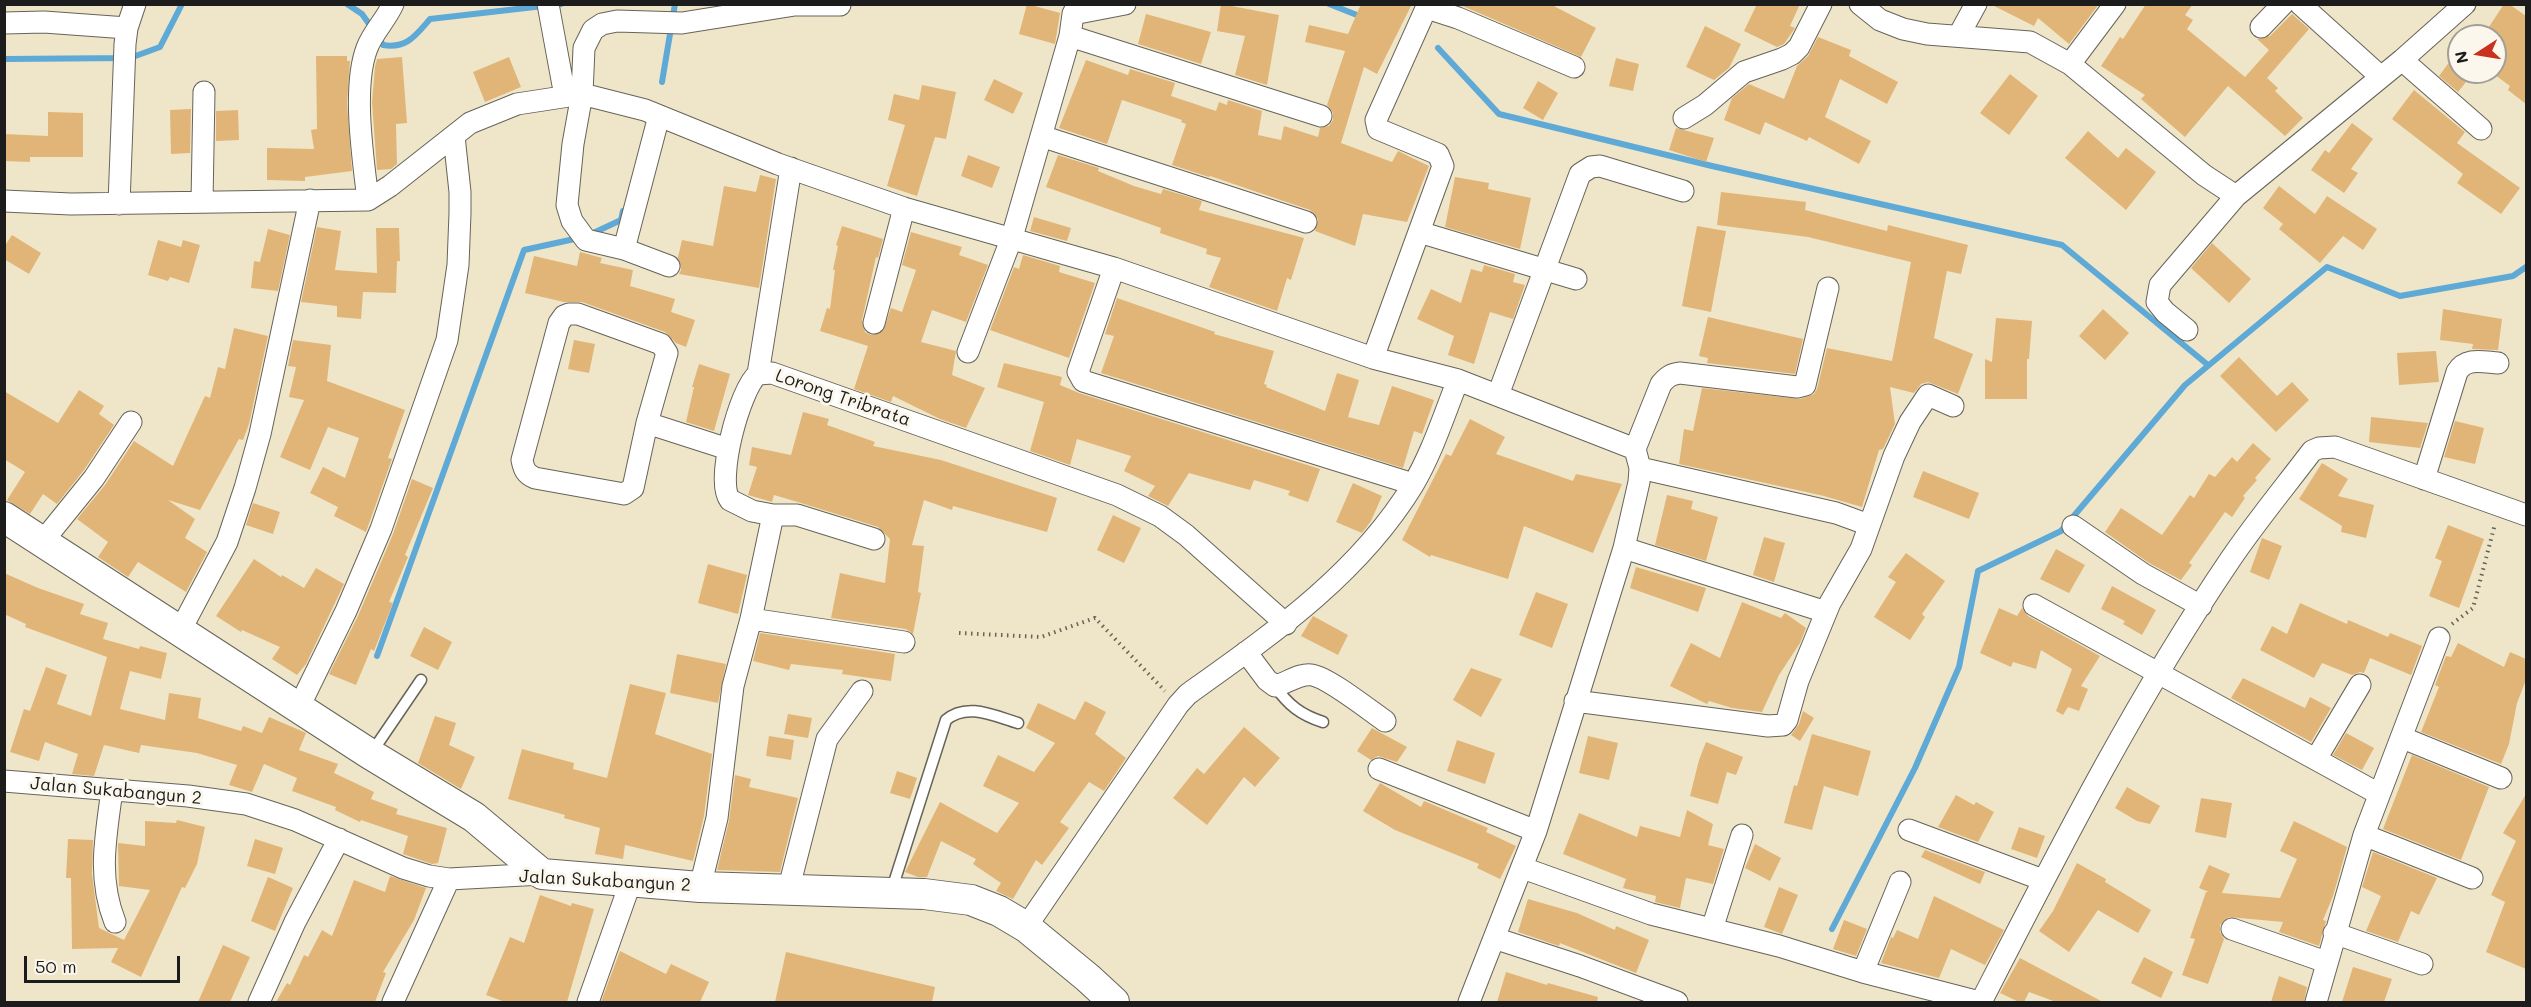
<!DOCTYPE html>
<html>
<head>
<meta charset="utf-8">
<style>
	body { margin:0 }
	#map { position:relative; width:2531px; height:1007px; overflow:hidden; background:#efe6c9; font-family:Mali,sans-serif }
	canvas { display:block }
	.frame { position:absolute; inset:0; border:6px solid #1c1c1c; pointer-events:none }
	.north { position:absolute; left:2447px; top:24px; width:60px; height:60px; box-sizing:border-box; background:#fbf7ec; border:2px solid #a29f99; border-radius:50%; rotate:258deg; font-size:16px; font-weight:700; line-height:24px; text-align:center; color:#1c1c1c }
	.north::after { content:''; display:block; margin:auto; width:21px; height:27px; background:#c8321e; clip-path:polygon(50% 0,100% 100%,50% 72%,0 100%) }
	.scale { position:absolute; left:24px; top:956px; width:156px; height:27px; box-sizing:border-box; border:3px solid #1c1c1c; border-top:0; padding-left:8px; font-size:18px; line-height:21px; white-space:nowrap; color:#1c1c1c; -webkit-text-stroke:4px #fbf7ec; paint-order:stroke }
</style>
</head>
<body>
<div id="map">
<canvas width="2531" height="1007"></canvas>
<div class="frame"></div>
<div class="north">N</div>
<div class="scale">50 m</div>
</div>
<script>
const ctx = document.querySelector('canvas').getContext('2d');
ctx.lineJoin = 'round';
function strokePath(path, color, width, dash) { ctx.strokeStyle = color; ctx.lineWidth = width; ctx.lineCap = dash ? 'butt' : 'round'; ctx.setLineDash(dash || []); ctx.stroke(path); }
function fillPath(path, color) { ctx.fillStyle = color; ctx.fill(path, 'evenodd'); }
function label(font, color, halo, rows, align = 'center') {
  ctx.font = font + ' Mali,sans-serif'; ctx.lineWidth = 6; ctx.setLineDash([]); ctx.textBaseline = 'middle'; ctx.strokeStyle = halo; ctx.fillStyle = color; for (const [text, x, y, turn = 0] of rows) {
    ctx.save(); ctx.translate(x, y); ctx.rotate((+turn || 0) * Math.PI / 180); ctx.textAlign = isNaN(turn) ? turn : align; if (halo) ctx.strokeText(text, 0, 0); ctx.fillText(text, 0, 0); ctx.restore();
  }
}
strokePath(new Path2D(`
	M347,4L362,14L372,28
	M1329,4L1362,17
	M378,37L383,45C407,49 416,35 430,19L561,4
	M1438,48L1499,114L1712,166L2062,245L2208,365
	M4,59L130,58L160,47L182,4
	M662,82L675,4
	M589,235L621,220L623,211
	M377,656L524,250L579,238
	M1832,929L1915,768L1959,667L1978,571L2061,531L2185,385L2327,267L2400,296L2513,276L2526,267`), '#5ea9d6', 6);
fillPath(new Path2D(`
	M1027,4L1060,13L1055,44L1019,34Z
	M1221,4L1279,15L1267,85L1235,75L1245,36L1217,31Z
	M1361,4H1412L1377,74L1364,67L1341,143L1392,162L1398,151L1429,166L1407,222L1363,214L1355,246L1315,231L1318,219L1310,210L1210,176L1209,177L1172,165L1186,124L1181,122L1182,120L1122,100L1107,144L1059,128L1086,60L1128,75L1130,69L1175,83L1171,96L1216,111L1219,102L1227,105L1228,100L1262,111L1258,135L1281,140L1284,126L1318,137L1320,128L1329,126L1333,120V113L1327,105L1345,51L1305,42L1309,25L1348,34Z
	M1458,4H1550L1596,28L1581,57Z
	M1757,4H1800L1790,26L1795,28L1784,44L1777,47L1744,31Z
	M1990,4H2099L2069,44L2038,18L2034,26Z
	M2146,4H2193L2185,15L2193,20L2187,29L2245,77L2269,50L2257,39L2270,36L2292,14L2309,29L2267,78L2278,88L2275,91L2303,118L2285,136L2228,86L2185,137L2141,99L2145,95L2101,66L2120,37L2123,39Z
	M2504,4H2509L2526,16V104L2508,90L2510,86L2495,75V36H2483Z
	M1146,14L1211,32L1201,64L1138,44Z
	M1705,26L1741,44L1729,68L1714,80L1686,67Z
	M1818,37L1851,50L1849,56L1898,82L1887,104L1840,79L1825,117L1871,141L1859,164L1809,137L1807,141L1765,122L1760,135L1724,120L1732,98L1749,84L1784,99L1797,66L1808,56Z
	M2459,49V72H2474L2458,92L2439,76Z
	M316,56H347V61H350L347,103L352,171L305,177V181L267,180V148L314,149L311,130L317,129Z
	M402,57L407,123L396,124L397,164L391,169L377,170L372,102L375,67L377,59Z
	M509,57L521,87L485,102L473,72Z
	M1616,58L1639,64L1633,91L1609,86Z
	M2010,74L2038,96L2009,135L1980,113Z
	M994,79L1023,93L1013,114L984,100Z
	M1538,81L1558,93L1543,120L1523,108Z
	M922,85L956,92L946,139L935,137L917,196L887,186L905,125L888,120L894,94L919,100Z
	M2414,90L2465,132L2457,143L2520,188L2501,214L2457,183L2463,174L2392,119Z
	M191,109L190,153L171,154L170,110Z
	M238,110L239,140L216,141V111Z
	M48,112L83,113V157H30V162L4,161V134L48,136Z
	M2352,123L2373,139L2351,169L2358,173L2344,193L2311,170L2325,150L2329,153Z
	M1676,128L1714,138L1706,162L1669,150Z
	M2088,131L2118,158L2126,148L2156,172L2126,210L2065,158Z
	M968,155L1000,167L992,188L961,176Z
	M1058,155L1099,168L1098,171L1134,186L1161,194L1163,189L1202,201L1199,210L1304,238L1291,280L1287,278L1277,311L1209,287L1221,258L1206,254L1207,249L1160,233L1161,228L1046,187Z
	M760,175L776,179L759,288L679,274L681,270L678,257L682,240L713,246L724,186L756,192Z
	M1455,177L1489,183L1488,189L1531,198L1520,249L1445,227Z
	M2279,186L2315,214L2327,196L2377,229L2363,250L2343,236L2320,263L2279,229L2283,224L2263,208Z
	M1721,192L1806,202L1805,210L1887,231L1888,225L1968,245L1961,274L1947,271L1934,338L1973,354L1958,394L1928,382L1921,384L1914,393L1890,387L1895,424L1883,449L1879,450L1862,507L1824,496L1679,464L1684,429L1693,431L1702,388L1800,399L1814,394L1817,389L1827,348L1892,361L1911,262L1808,237L1717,225Z
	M1034,217L1071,228L1067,241L1030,231Z
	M842,226L883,239L878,258L876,257L862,320L865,332L871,335L883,331L891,308L902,312L916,270L902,265L911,232L962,247L959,255L988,265L966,322L932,310L921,342L956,351L952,375L985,388L966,428L940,419L893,396L891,402L854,389L868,346L820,331L827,308L830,309L835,270H833L838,246L836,245Z
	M1697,226L1726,231L1711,312L1682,306Z
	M317,227L341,231L335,270L377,273L376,228H399L400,261H397L396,293L363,292L361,319L337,317V306L301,302Z
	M268,229L290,235L278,291L251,288L254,261L260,262Z
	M12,235L41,253L29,274L4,259V247Z
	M158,240L181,247L183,240L200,245L189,283L170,277L168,281L148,275Z
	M2212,243L2251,279L2229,303L2191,268Z
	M580,252L602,258L600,263L633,270L630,286L675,299L671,312L695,320L686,347L676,343L665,332L582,302H564L525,293L534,256L577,266Z
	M1023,255L1060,266L1059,272L1095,283L1069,358L990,330L1014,267L1019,269Z
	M1484,265L1515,274L1513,282L1525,285L1513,319L1490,312L1474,364L1448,355L1454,336L1417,319L1431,289L1461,303L1471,269L1482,272Z
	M1117,298L1215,332L1214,334L1274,351L1264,384L1267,385L1266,387L1325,411L1337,373L1359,380L1348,417L1379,425L1392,386L1434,400L1422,434L1414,431L1403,468L1101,373L1114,336L1105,334Z
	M2103,309L2129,333L2105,360L2079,336Z
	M2443,309L2502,319L2498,350L2472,349L2473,344L2440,340Z
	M1708,317L1803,339L1795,374L1707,363L1708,358L1699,356Z
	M1996,318L2032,321L2029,359H2027V399H1985V359L1992,362Z
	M234,328L268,336L249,424L243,440L239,439L200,510L168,500L195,519L185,538L207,552L186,592L138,562L128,577L98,557L108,542L77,519L105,485L134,441L173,466L205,396L210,398L218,367L225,369Z
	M293,340L331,345L327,381L405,410L388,458L392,459L366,532L334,516L338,507L310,493L323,467L345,478L359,438L328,427L310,470L280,457L304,400L289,397L296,367L288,366Z
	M574,340L595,344L589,373L568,369Z
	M2436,351L2439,382L2399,385L2397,353Z
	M2239,357L2277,396L2292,382L2309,400L2276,432L2220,376Z
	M1004,363L1062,377L1060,385L1079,393L1320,469L1308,502L1288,495L1290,491L1254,480L1250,490L1189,473L1168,506L1148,496L1155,486L1124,471L1131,456L1077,439L1070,465L1030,451L1044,402L997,387Z
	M699,364L730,374L714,431L686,422L694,387H692Z
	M79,390L104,406L99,414L114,425L84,470L57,504L43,494L30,514L7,500L25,472L4,459V391L58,423Z
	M803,412L829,419L827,425L875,442L873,446L941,460L1057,498L1047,532L953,506L952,510L924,500L912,545L924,546L918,592L921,593L913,634L906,629L831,618L840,573L885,583L890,539L878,527L801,503L774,495L772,502L748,495L757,467L749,465L752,447L791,455Z
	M2371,417L2428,423L2420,448L2369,442Z
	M1470,419L1505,437L1496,454L1573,481L1576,474L1622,484L1593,553L1524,526L1508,579L1431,555L1430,557L1402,540L1446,454L1451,456Z
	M2455,421L2484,428L2475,464L2444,457Z
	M2253,443L2271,459L2255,478L2257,480L2243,496L2245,498L2232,517L2225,512L2189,563L2192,565L2181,580L2149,563L2105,532L2121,508L2162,535L2190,495L2194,498L2209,474L2215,477L2232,457L2237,462Z
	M2322,463L2348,479L2338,496L2374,505L2366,538L2341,532L2342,526L2299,499Z
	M1923,471L1979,493L1969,519L1913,497Z
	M412,479L433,488L405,555L408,557L389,602L393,603L374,651L371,649L356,685L329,674L358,616L393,534Z
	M1353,483L1382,496L1371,521L1362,533L1336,522Z
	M1667,495L1693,501L1691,509L1718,517L1706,561L1655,545Z
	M253,503L280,512L273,534L246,525Z
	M1113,515L1141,528L1124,563L1097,550Z
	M2448,525L2484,539L2459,608L2429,596L2442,561L2435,558Z
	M1764,537L1785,543L1774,582L1753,575Z
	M2262,538L2282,546L2269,580L2250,572Z
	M2056,549L2085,565L2069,593L2040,579Z
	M1906,553L1945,581L1922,614L1925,617L1910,640L1874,617L1896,582L1888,577Z
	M254,559L281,577L282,575L304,588L316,568L344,584L306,664L297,675L272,659L280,647L242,630L241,632L216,616Z
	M708,564L747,575L738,614L698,603Z
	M1636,567L1706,588L1698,612L1630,588Z
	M4,573L38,588L84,604L80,614L108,623L103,639L139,649L140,646L167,653L161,679L130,671L120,709L165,720L169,693L201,698L198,718L241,731L243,726L262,733L269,717L304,732L306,733L299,750L338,764L334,773L374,792L371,799L398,809L396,814L447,828L438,863L432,864L403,854L408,836L361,820L360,822L335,810L336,807L292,791L297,778L264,764L252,792L229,785L237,765L197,753L141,745L139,753L104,745L94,776L72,774L78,754L45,742L39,761L10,752L24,709L30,711L46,667L67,675L57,704L91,716L107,657L25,627L26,624L4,614Z
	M2112,586L2156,610L2142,635L2123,624L2125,621L2101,609Z
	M1536,592L1568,604L1552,648L1519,635Z
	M1742,602L1781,618L1785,613L1806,628L1800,643L1779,675L1762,712L1732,708L1709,701L1707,704L1670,686L1691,643L1720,658Z
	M2300,603L2347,624L2348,620L2388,637L2390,633L2422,646L2411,675L2370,658L2364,673L2360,672L2352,675L2322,663L2314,678L2260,650L2272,626L2287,634Z
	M1999,608L2017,616L2022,608L2028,616L2100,656L2081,686L2088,689L2079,711L2068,707L2063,715L2056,711L2072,669L2041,650L2036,669L2013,662L2011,667L1980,653Z
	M1313,616L1348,635L1338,655L1301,636Z
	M424,627L452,642L438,670L410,656Z
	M760,633L895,654L891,681L842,674L843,670L791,664L789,670L753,661Z
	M2458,643L2504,667L2510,652L2526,659V680L2517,703L2509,744L2501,764L2421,732L2439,687L2435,685L2446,656L2451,657Z
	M677,654L726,664L718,703L670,693Z
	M1471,668L1502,679L1481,717L1453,700Z
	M2243,678L2305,708L2310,697L2331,708L2311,742L2231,698Z
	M630,684L666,693L655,734L712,754L704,816L693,861L625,845L623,859L595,854L600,828L564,818L565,815L508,799L522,749L574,763L573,769L607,778Z
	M1085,701L1106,712L1095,734L1126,758L1104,791L1089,782L1060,822L1069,828L1042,865L1036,860L1013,899L996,891L1001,883L973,864L976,859L941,841L927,877H918L905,872L940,802L997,833L1019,803L983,786L998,755L1034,772L1055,743L1026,728L1038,703L1075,720Z
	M1803,711L1814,718L1800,741L1791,735L1799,724Z
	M788,714L812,718L808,738L784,734Z
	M435,716L456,723L449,745L475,757L461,789L418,763Z
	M1244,727L1280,758L1255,787L1244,777L1207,825L1173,798L1197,768L1204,774Z
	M1372,728L1407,747L1397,762L1378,756L1371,760L1357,751Z
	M2346,733L2374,748L2362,770L2333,755Z
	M1812,734L1871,751L1858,796L1824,786L1812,830L1784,823L1794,785L1797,786Z
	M769,736L794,740L791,760L766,756Z
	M1588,736L1618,743L1609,780L1579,773Z
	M1457,740L1495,753L1485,784L1447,771Z
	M1706,742L1743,757L1736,775L1727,772L1718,804L1690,796L1699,760Z
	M2412,755L2489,787L2461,860L2383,829Z
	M897,771L917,778L910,799L890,793Z
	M735,775L751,779L749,787L798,798L780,872L717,870L729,821Z
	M1380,783L1421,807L1424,801L1488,828L1486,832L1516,846L1500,879L1477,868L1479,864L1395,830L1363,811Z
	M2127,787L2160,806L2150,824L2137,821L2115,808Z
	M2526,794V969L2486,952L2505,902L2491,895L2516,841L2503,833Z
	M1956,795L1974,805L1976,802L1994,812L1978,842L1938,827Z
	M2201,798L2232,803L2226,838L2195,832Z
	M1687,810L1713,824L1708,845L1724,849L1713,884L1686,878L1680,908L1655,902L1656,896L1623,888L1626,879L1563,854L1579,813L1637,837L1640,826L1680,837Z
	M177,820L205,827L197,864L185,888L182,887L141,977L111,962L118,948L72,949L71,878H66L68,839L93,840L92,874L99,928L124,940L150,890L119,886L118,843L145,846V821L176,823Z
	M2294,821L2347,847L2333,896L2323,920L2326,921L2319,946L2279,932L2283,922L2229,917L2220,925V932L2224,939L2208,984L2182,975L2195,939L2190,938L2206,892H2209L2199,888L2209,865L2230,874L2222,893L2280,898L2297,859L2280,851Z
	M2019,827L2045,836L2037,858L2011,849Z
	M255,839L283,848L275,874L247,866Z
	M1755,844L1781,858L1770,881L1745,868Z
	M1925,850L1985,872L1980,884L1921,857Z
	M2373,852L2437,878L2419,915L2411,911L2398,942L2366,931L2381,896L2362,887Z
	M2077,863L2106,879L2105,882L2151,910L2138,933L2098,910L2069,952L2039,931L2053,911Z
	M390,876L426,888L414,920L383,972L386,973L375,1002H276L287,983L290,985L304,955L308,957L322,930L332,936L354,880L385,892Z
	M268,877L293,888L275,931L251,921Z
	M1779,887L1798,895L1782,934L1764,927Z
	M540,895L571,906L572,903L594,909L567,1002H505L486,995L510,937L524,943Z
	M1934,896L2004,930L1985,965L1951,949L1939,978L1881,963L1891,937L1893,938L1897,930L1918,939Z
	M1528,899L1577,913L1615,930L1616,926L1649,940L1636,973L1560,943L1559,946L1518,932Z
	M1844,920L1867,929L1856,956L1833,949Z
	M223,945L250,957L230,1002H198Z
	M620,951L666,974L671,964L709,982L700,1002H601Z
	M786,952L935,987L932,1002H775Z
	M2144,957L2173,972L2161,998L2131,983Z
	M2020,958L2103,1002H2056L2029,992L2024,1002H2019L2000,993Z
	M2353,967L2392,979L2384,1002H2342Z
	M1506,972L1547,985L1548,983L1598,997L1597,1002H1497Z
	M2279,976L2307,987L2304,1002H2271Z`), '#e1b577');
const lane = new Path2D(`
	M1275,686C1288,705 1301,715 1323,722
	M372,752L421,680
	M891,892L946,720C967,702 994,716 1018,723`);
const street = new Path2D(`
	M548,4L565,96
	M1860,4L1880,20L1903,29L1927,34L2030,42L2070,64L2204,175L2236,196
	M2300,4L2381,77
	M1427,8L1458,18L1574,67
	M1073,14L1125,4
	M4,23L44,22L127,28
	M2261,27L2283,4
	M1959,35L1976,4
	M1070,36L1321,116
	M2402,60L2481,129
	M2070,64L2115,4
	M659,116L624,249L586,240L572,221L567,205L573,144L582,94L584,48L593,30L602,24L617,21L682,23L795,5H840
	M1684,118L1705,105L1744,72L1782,59L1792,54L1799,47L1821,4
	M1041,136L1306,222
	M368,200C363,158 352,87 367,48C373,32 386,20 393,4
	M4,201L71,204L368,200L390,186L470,123L517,104L582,94L645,110L778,164L904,208L1114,268L1373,358L1458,380L1635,449L1640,468L1639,482L1624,548L1536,831L1469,1002
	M202,202L204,92
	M119,204L125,44L127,28L135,4
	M1419,232L1576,279
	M624,249L669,266
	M1114,268L1078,372L1083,381L1413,484
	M569,314H578L661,344L667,353L647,423L633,488L624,494L535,478C526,474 524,470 522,460L559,323L564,316Z
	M874,323L904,208
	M2187,330L2165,312L2157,302L2160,285L2236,196L2402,60L2465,4
	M968,352L1012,237L1070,36L1073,14L1078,4
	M1373,358L1443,166L1438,154L1378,129L1376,120L1428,4
	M758,374L791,168
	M1498,395L1580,174L1591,167L1600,166L1683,191
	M647,423L728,449
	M1635,449L1661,384C1667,377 1671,374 1680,373L1797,387L1805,385L1828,288
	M1640,468L1836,513L1869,525
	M2424,479L2457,372C2466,357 2483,362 2498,363
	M773,515H797L874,539
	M2073,526L2143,574L2201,606
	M43,541L94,478L131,422
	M1624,548L1826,612
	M2034,605L2379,794
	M751,619L904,642
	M181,629L227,542L245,488L260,434L310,200
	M1246,652L1267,680L1275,686C1287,683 1300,673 1312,675C1329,678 1369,710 1385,721
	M1575,701L1768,726L1783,725L1787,720L1798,681L1830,603L1861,549L1894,456L1910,422L1928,395L1953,406
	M299,707L346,611L381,529L447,340L458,265L460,213V192L454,136
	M2403,738L2501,778
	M2316,759L2360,685
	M1379,769L1536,831
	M4,781L188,796L246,804L295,820L403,868L429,876L449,879L542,874
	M112,790C106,836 97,877 115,922
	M1909,830L2043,880
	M2364,835L2472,878
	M1523,868L1651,914L1779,946L1863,972L1979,1002
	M700,887L717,818L733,686L751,619L773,515L752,511L730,500C715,481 740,388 758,374L772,373L1117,495L1160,516L1186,535L1286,624
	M788,891L827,739L862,691
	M1026,927L1178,705L1188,694C1272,634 1358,575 1413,485C1432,453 1444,415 1458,380
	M1712,929L1742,835
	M2232,929L2326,962
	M2334,933L2422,964
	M1494,938L1580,966L1677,1002
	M1863,972L1900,882
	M259,1002L295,922L339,839
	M393,1002L449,879
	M588,1002L631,881
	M1981,1002C2058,852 2135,700 2230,560C2255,523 2284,488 2312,451L2319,448L2335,447L2526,515
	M2316,1002L2364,835L2439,638`);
const secondary = new Path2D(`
	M4,517L370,754L474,817L542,874L700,887L924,894L971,900L999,911L1026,927L1088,978L1114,1002`);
strokePath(lane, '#666359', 13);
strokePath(street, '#666359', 23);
strokePath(secondary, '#666359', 32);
strokePath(new Path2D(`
	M2452,624L2473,608L2495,524
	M959,633L1041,637L1095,618L1165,691`), '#666359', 4, [1.5, 4.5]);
strokePath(lane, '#fff', 10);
strokePath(street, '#fff', 21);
strokePath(secondary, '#fff', 30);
label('18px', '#1c1c1c', '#fbf7ec', [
	["Lorong Tribrata",843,398,19],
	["Jalan Sukabangun 2",116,791,5],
	["Jalan Sukabangun 2",605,881,3]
]);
</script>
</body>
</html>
